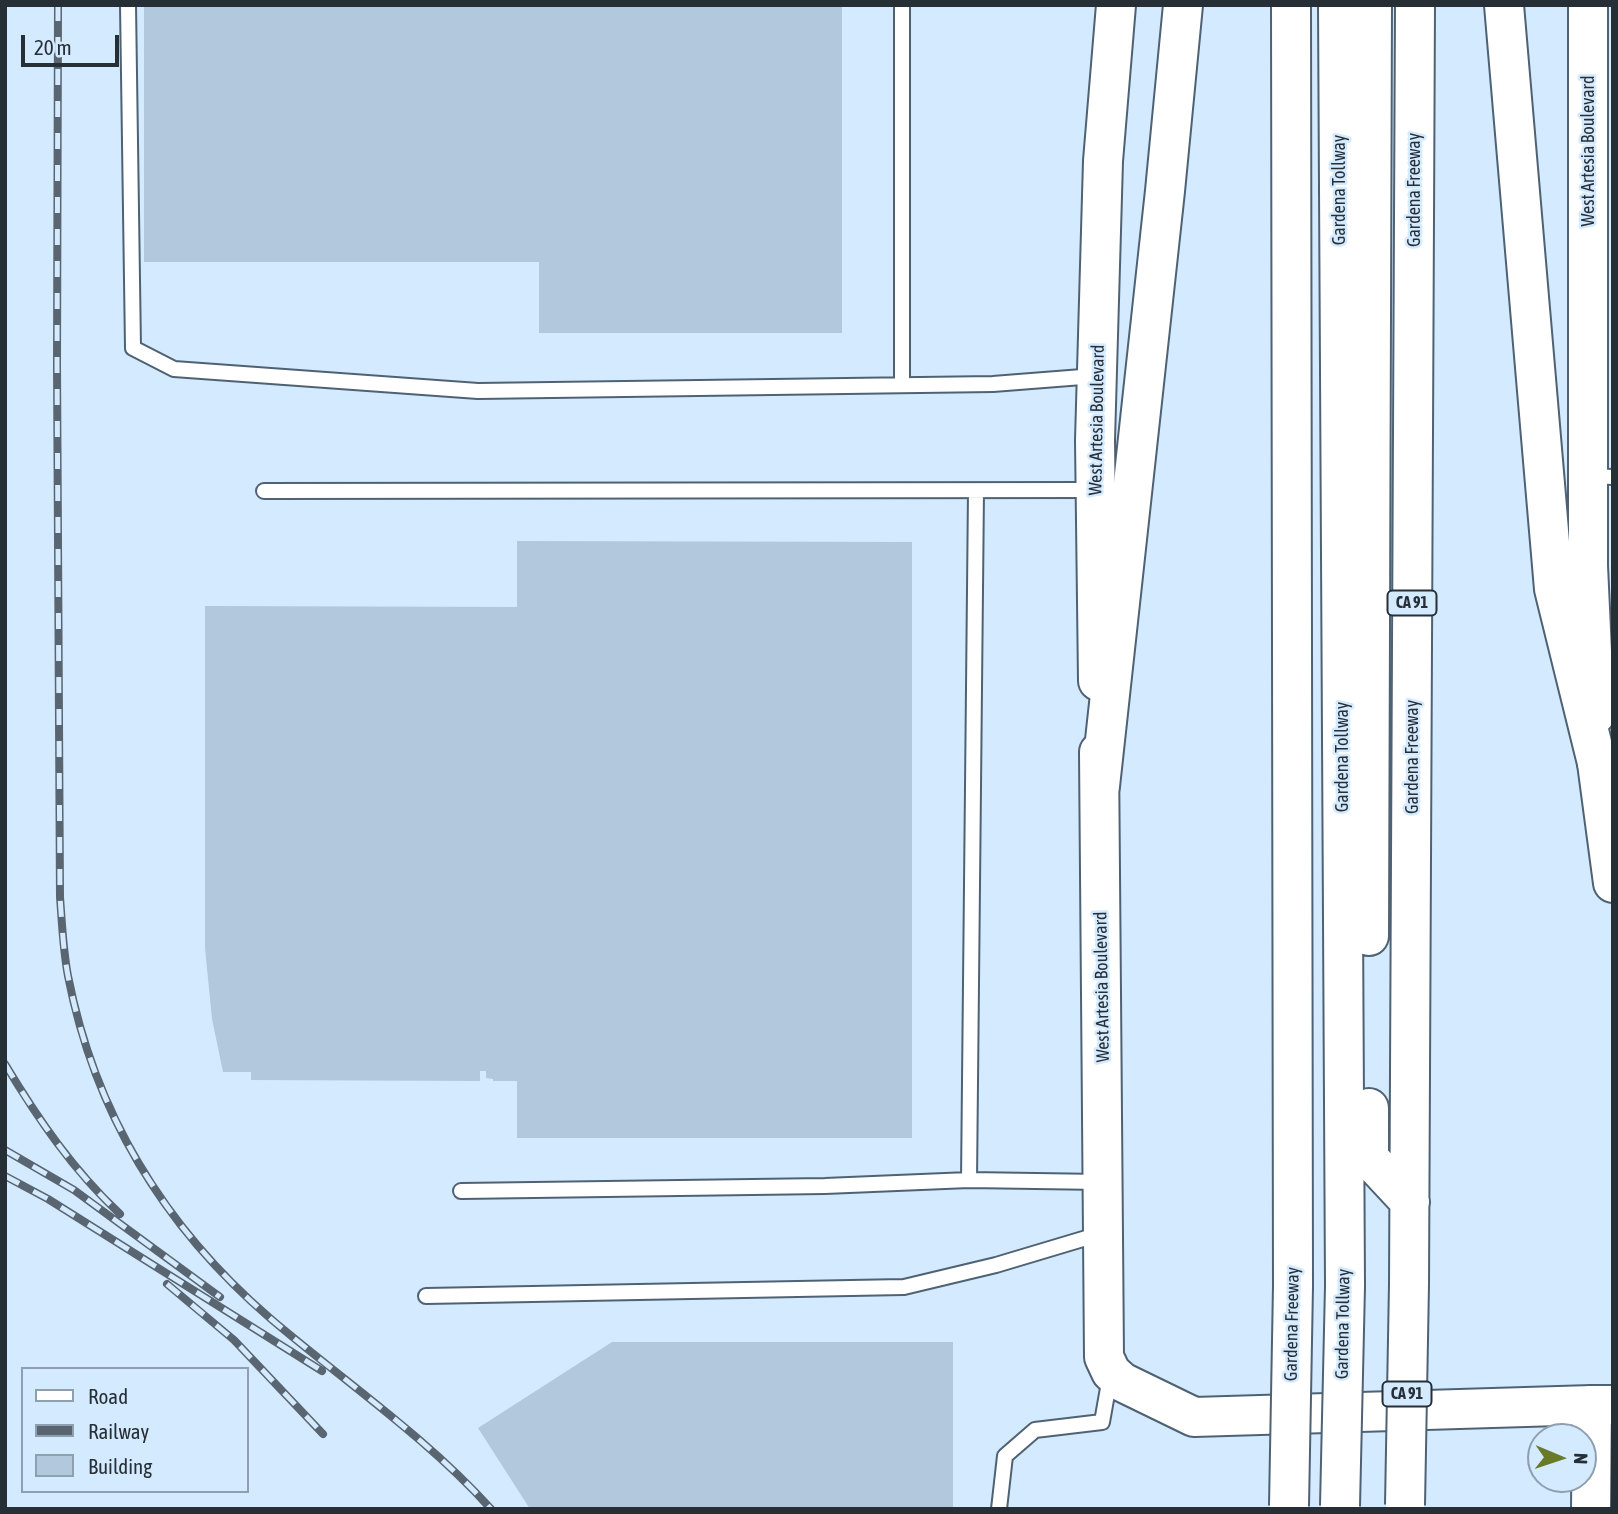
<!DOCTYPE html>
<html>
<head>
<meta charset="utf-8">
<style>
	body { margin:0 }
	#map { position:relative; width:1618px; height:1514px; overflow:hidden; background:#d4eaff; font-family:"Asap Condensed",sans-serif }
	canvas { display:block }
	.frame { position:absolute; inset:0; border:7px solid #262e36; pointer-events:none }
	.legend { position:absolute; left:21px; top:1367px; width:228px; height:126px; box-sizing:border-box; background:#d4eaff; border:2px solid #8e9faf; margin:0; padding:9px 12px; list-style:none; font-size:21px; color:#262e36 }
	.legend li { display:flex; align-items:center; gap:14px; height:35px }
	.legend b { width:35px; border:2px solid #8e9faf }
	.north { position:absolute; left:1527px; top:1423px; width:70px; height:70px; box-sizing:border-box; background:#d4eaff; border:2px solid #8e9faf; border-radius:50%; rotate:92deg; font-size:19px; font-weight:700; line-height:28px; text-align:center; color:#262e36 }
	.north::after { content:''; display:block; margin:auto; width:24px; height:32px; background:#697a29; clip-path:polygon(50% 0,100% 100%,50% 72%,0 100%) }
	.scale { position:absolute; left:21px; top:35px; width:98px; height:32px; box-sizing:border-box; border:4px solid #262e36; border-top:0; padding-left:9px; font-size:21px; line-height:24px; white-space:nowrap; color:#262e36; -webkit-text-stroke:5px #d4eaff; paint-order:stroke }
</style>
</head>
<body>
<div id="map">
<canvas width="1618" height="1514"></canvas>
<div class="frame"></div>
<ul class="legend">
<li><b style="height:9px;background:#fff"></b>Road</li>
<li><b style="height:9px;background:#596571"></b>Railway</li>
<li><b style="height:19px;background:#b2c8dc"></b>Building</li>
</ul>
<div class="north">N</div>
<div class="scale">20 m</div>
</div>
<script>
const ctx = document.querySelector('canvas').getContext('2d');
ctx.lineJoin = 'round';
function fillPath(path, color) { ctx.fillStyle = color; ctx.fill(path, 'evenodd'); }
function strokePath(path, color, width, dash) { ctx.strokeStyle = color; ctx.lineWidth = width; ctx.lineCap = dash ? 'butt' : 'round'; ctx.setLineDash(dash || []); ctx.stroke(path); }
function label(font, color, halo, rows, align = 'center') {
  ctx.font = font + ' "Asap Condensed",sans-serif'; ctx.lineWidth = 5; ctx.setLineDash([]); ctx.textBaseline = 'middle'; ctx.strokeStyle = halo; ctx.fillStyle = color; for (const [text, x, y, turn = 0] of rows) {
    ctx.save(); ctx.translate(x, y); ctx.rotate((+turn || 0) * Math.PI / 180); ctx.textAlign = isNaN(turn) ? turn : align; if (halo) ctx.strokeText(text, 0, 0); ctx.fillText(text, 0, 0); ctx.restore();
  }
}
fillPath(new Path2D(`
	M144,5H842V333H539V262H144Z
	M517,541L912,542V1138H517V1081H493V1079L486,1078V1071H480V1081L251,1080V1072H223L212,1019L205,948V606L517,607Z
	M612,1342H953V1509H530L478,1428Z`), '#b2c8dc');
const lane = new Path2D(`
	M128,5L133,348L174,369L478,391L993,384L1095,376
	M902,385V5
	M1589,476L1613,477
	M264,491L1094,490
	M969,1180L1102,1182
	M461,1191L825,1186L969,1180L976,491
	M426,1296L904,1287L996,1265L1103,1233
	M999,1509L1005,1456L1035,1430L1102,1422L1110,1377`);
const secondary = new Path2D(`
	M1588,5V566L1595,715
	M1098,681L1095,440L1103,161L1116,5
	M1099,752L1104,1357L1111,1372L1122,1382L1194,1417L1592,1405`);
const primary = new Path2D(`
	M1597,763L1613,883
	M1591,1509L1592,1405H1613`);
const highway = new Path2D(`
	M1291,5L1293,1286
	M1338,5L1345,1286
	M1504,5L1554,589L1597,763
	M1100,786L1165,191L1183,5
	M1369,936L1372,5
	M1369,1108V1158L1410,1202
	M1409,1284L1415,5`);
strokePath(lane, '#4f6273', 18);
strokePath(secondary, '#4f6273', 42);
strokePath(primary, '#4f6273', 42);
strokePath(highway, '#4f6273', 42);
strokePath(lane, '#fff', 14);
strokePath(secondary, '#fff', 38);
strokePath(primary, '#fff', 38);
strokePath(highway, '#fff', 38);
const rail = new Path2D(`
	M58,5L57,364L60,897C62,923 63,950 68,976C95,1114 165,1228 271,1319C345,1382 426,1437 491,1509
	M5,1064C38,1119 73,1170 120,1214
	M5,1150L74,1190L220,1297
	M5,1176L48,1199L322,1371
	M167,1284L234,1340L323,1434`);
strokePath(rail, '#596571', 8);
strokePath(rail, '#d4eaff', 5, [16]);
const highwayBridge = new Path2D(`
	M1405,1505L1409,1284
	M1289,1506L1293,1286
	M1340,1506L1345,1286`);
strokePath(highwayBridge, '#4f6273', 42, []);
strokePath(highwayBridge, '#fff', 38);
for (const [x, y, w] of [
	[1412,603,49],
	[1407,1394,49]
]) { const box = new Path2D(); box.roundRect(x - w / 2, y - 12.5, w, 25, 5); ctx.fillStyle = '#d4eaff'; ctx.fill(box); strokePath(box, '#262e36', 2); }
label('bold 16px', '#262e36', null, [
	["CA 91",1412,603],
	["CA 91",1407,1394]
]);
label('18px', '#262e36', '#d4eaff', [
	["West Artesia Boulevard",1588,151,-90],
	["Gardena Tollway",1339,190,-90],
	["Gardena Freeway",1414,190,-90],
	["West Artesia Boulevard",1097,420,-89],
	["Gardena Tollway",1342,757,-90],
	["Gardena Freeway",1412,757,-90],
	["West Artesia Boulevard",1102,987,-91],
	["Gardena Freeway",1292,1324,-89],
	["Gardena Tollway",1343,1324,-89]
]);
</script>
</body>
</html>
